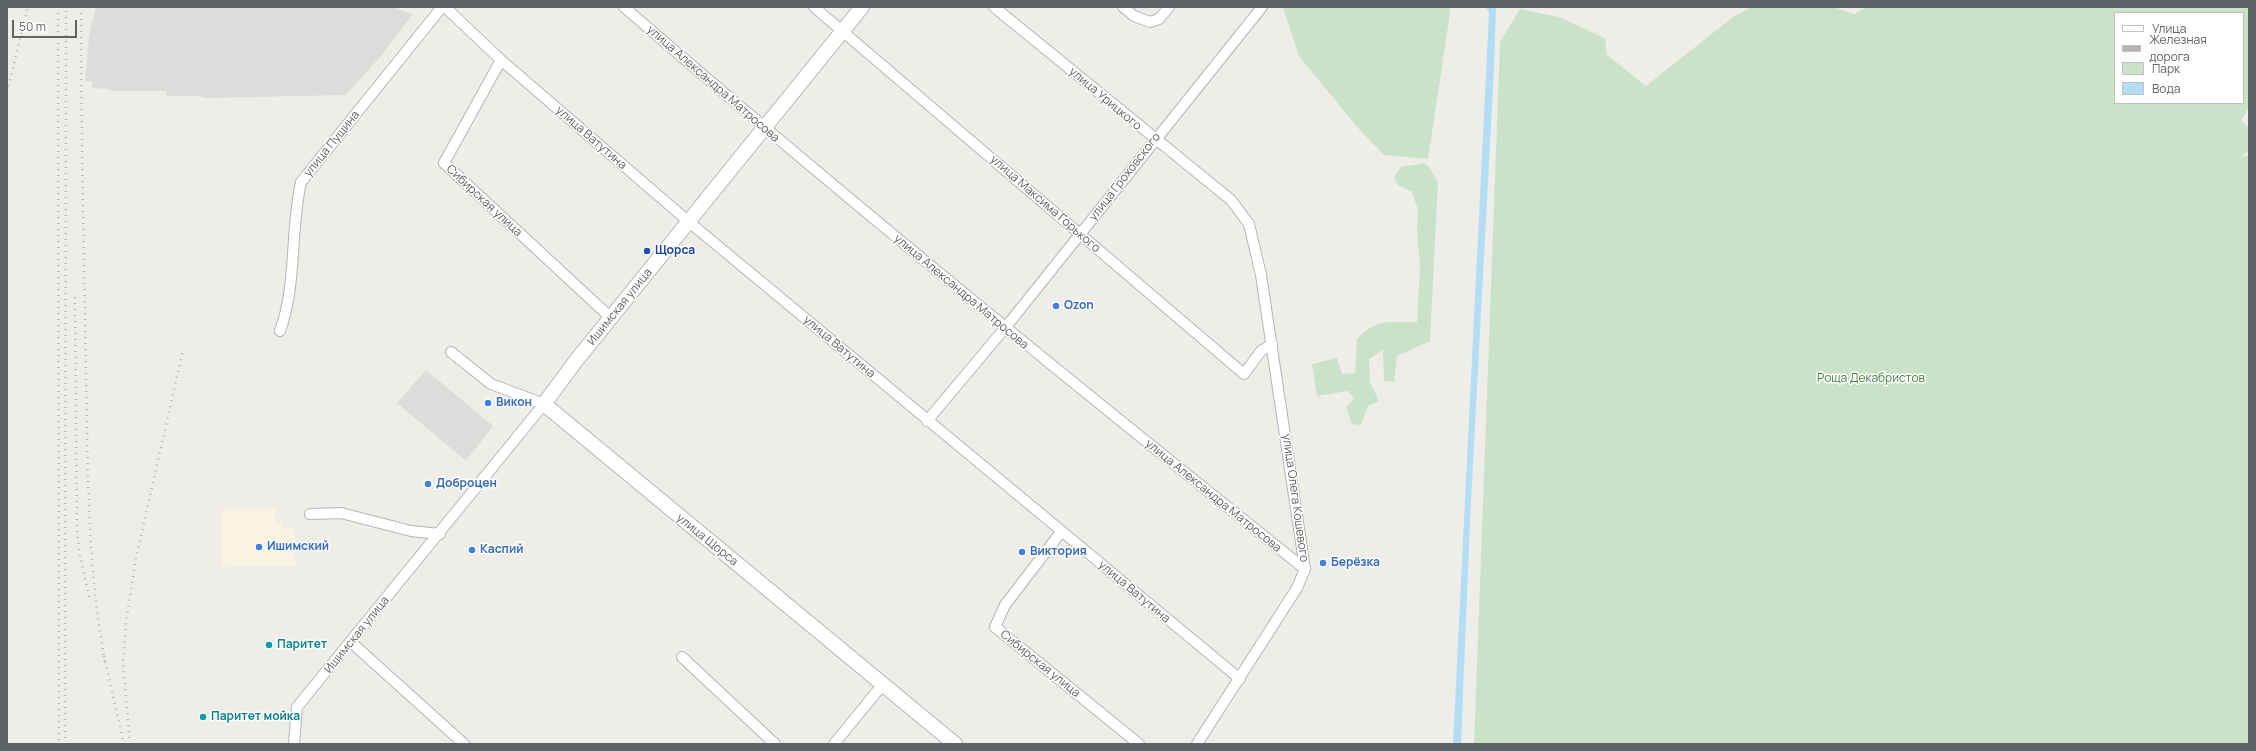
<!DOCTYPE html>
<html>
<head>
<meta charset="utf-8">
<style>
	body { margin:0 }
	#map { position:relative; width:2256px; height:751px; overflow:hidden; background:#efede8; font-family:Manrope,sans-serif }
	canvas { display:block }
	.frame { position:absolute; inset:0; border:8px solid #5f6366; pointer-events:none }
	.legend { position:absolute; left:2114px; top:12px; width:130px; height:92px; box-sizing:border-box; background:#fff; border:1px solid #bfc1c2; margin:0; padding:5px 7px; list-style:none; font-size:12px; color:#5f6366 }
	.legend li { display:flex; align-items:center; gap:8px; height:20px }
	.legend b { width:20px; border:1px solid #bfc1c2 }
	.scale { position:absolute; left:12px; top:20px; width:65px; height:18px; box-sizing:border-box; border:2px solid #5f6366; border-top:0; padding-left:5px; font-size:12px; line-height:14px; white-space:nowrap; color:#5f6366; -webkit-text-stroke:3px #fff; paint-order:stroke }
</style>
</head>
<body>
<div id="map">
<canvas width="2256" height="751"></canvas>
<div class="frame"></div>
<ul class="legend">
<li><b style="height:5px;background:#fff"></b>Улица</li>
<li><b style="height:5px;background:#b3b4b4"></b>Железная дорога</li>
<li><b style="height:11px;background:#cae3c8"></b>Парк</li>
<li><b style="height:11px;background:#b2ddf5"></b>Вода</li>
</ul>
<div class="scale">50 m</div>
</div>
<script>
const ctx = document.querySelector('canvas').getContext('2d');
ctx.lineJoin = 'round';
function fillPath(path, color) { ctx.fillStyle = color; ctx.fill(path, 'evenodd'); }
function strokePath(path, color, width, dash) { ctx.strokeStyle = color; ctx.lineWidth = width; ctx.lineCap = dash ? 'butt' : 'round'; ctx.setLineDash(dash || []); ctx.stroke(path); }
function label(font, color, halo, rows, align = 'center') {
  ctx.font = font + ' Manrope,sans-serif'; ctx.lineWidth = 3; ctx.setLineDash([]); ctx.textBaseline = 'middle'; ctx.strokeStyle = halo; ctx.fillStyle = color; for (const [text, x, y, turn = 0] of rows) {
    ctx.save(); ctx.translate(x, y); ctx.rotate((+turn || 0) * Math.PI / 180); ctx.textAlign = isNaN(turn) ? turn : align; if (halo) ctx.strokeText(text, 0, 0); ctx.fillText(text, 0, 0); ctx.restore();
  }
}
fillPath(new Path2D(`
	M222,509H275V523H282V529H295V566L222,565Z`), '#faf3e2');
fillPath(new Path2D(`
	M96,7H392L413,14L381,56L346,95L205,98L199,96H167L166,91H111V89L92,88V81H85L89,36Z
	M426,370L493,426L466,461L397,403Z`), '#dedcda');
fillPath(new Path2D(`
	M1283,7H1451L1428,159L1384,155L1358,128L1299,56Z
	M1752,7H1833L1854,14L1868,7H2249V107L2241,121L2249,128V150L2242,156H2249V744H1474L1500,42L1520,9L1559,17L1605,38L1607,55L1646,86L1733,17ZM2115,13H2243V103H2115Z
	M1424,163L1429,167L1438,182L1430,341L1397,356L1394,382L1384,381L1383,350L1369,359L1370,382L1379,401L1368,406L1361,425L1352,424L1346,407L1354,399L1348,391L1317,396L1312,364L1337,358L1342,374L1355,373L1357,339C1378,317 1389,323 1417,322L1420,267L1417,230L1418,210L1412,192L1398,185L1394,177L1401,167Z`), '#cae3c8');
fillPath(new Path2D(`
	M1486,7H1496L1494,68L1470,520L1461,744H1453L1489,13Z`), '#b2ddf5');
const minor = new Path2D(`
	M445,7L501,60L689,222L1240,679
	M624,7C847,200 1075,385 1305,569
	M814,7L1244,374L1261,351L1272,344
	M994,7L1231,200L1249,224L1261,275L1305,569L1297,588L1197,744
	M1123,7L1134,16L1150,22L1159,19L1169,7
	M501,60L444,163L611,318
	M280,331C297,285 290,231 301,182L442,7
	M927,421L1005,328L1262,7
	M310,514L341,513L411,531L440,534
	M1061,532L1005,605L995,627L1139,744
	M352,643L464,744
	M682,657L775,744
	M294,744L297,707L544,404L491,384L451,352
	M834,744L883,684`);
const secondary = new Path2D(`
	M862,7L575,362L544,404L955,744`);
strokePath(minor, '#b3b5b8', 12);
strokePath(secondary, '#b2b5b8', 16);
strokePath(minor, '#fff', 10);
strokePath(secondary, '#fff', 14);
strokePath(new Path2D(`
	M58,7L59,744
	M81,7C81,130 84,253 86,375C88,471 87,566 105,661
	M7,92L28,7
	M75,297L77,531L80,556L90,600
	M104,656L124,744
	M65,744L66,7
	M130,744L123,663L126,622L136,558L183,350`), '#b3b4b4', 2.5, [1, 5]);
for (const [x, y, r, color] of [
	[647,251,4,"#1a4fb4"],
	[1056,306,4,"#3f7fe0"],
	[488,403,4,"#3f7fe0"],
	[428,484,4,"#3f7fe0"],
	[259,547,4,"#3f7fe0"],
	[472,550,4,"#3f7fe0"],
	[1022,552,4,"#3f7fe0"],
	[1323,563,4,"#3f7fe0"],
	[269,645,4,"#0f9aa8"],
	[203,717,4,"#0f9aa8"]
]) { const dot = new Path2D(); dot.arc(x, y, r, 0, 2 * Math.PI); ctx.fillStyle = color; ctx.fill(dot); strokePath(dot, '#fff', 1.5); }
label('12px', '#5f6366', '#fff', [
	["улица Александра Матросова",713,84,41],
	["улица Урицкого",1105,99,40],
	["улица Ватутина",591,138,41],
	["улица Пущина",332,144,-51],
	["улица Гроховского",1125,177,-52],
	["Сибирская улица",484,201,43],
	["улица Максима Горького",1045,204,41],
	["улица Александра Матросова",961,292,40],
	["Ишимская улица",620,307,-51],
	["улица Ватутина",839,347,40],
	["улица Александра Матросова",1213,496,39],
	["улица Олега Кошевого",1295,498,82],
	["улица Щорса",707,540,39],
	["улица Ватутина",1134,592,40],
	["Ишимская улица",357,635,-51],
	["Сибирская улица",1040,664,39]
]);
label('bold 12px', '#164399', '#fff', [
	["Щорса",655,251]
], 'left');
label('bold 12px', '#366cbe', '#fff', [
	["Ozon",1064,306],
	["Викон",496,403],
	["Доброцен",436,484],
	["Ишимский",267,547],
	["Каспий",480,550],
	["Виктория",1030,552],
	["Берёзка",1331,563]
], 'left');
label('12px', '#448341', '#fff', [
	["Роща Декабристов",1871,379]
]);
label('bold 12px', '#0d838f', '#fff', [
	["Паритет",277,645],
	["Паритет мойка",211,717]
], 'left');
</script>
</body>
</html>
